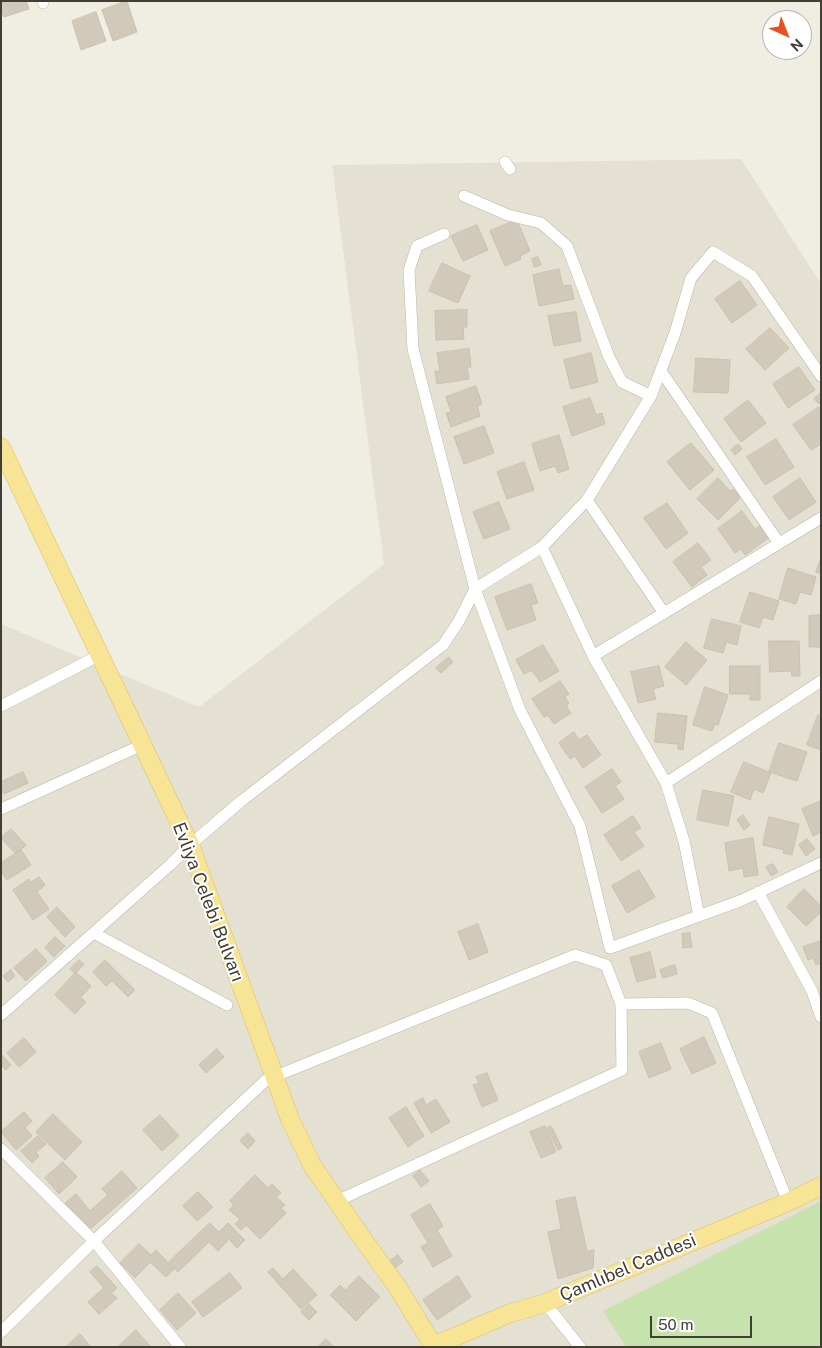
<!DOCTYPE html>
<html>
<head>
<meta charset="utf-8">
<style>
	body { margin:0 }
	#map { position:relative; width:822px; height:1348px; overflow:hidden; background:#f0eee3; font-family:"Public Sans",sans-serif }
	canvas { display:block }
	.frame { position:absolute; inset:0; border:2px solid #423e34; pointer-events:none }
	.north { position:absolute; left:762px; top:10px; width:50px; height:50px; box-sizing:border-box; background:#fff; border:1px solid #b3b2ae; border-radius:50%; rotate:136deg; font-size:14px; font-weight:700; line-height:20px; text-align:center; color:#423e34 }
	.north::after { content:''; display:block; margin:auto; width:18px; height:22px; background:#ec4f1f; clip-path:polygon(50% 0,100% 100%,50% 72%,0 100%) }
	.scale { position:absolute; left:650px; top:1316px; width:102px; height:22px; box-sizing:border-box; border:2px solid #423e34; border-top:0; padding-left:6px; font-size:15px; line-height:18px; white-space:nowrap; color:#423e34; -webkit-text-stroke:4px #fff; paint-order:stroke }
</style>
</head>
<body>
<div id="map">
<canvas width="822" height="1348"></canvas>
<div class="frame"></div>
<div class="north">N</div>
<div class="scale">50 m</div>
</div>
<script>
const ctx = document.querySelector('canvas').getContext('2d');
ctx.lineJoin = 'round';
function fillPath(path, color) { ctx.fillStyle = color; ctx.fill(path, 'evenodd'); }
function strokePath(path, color, width, dash) { ctx.strokeStyle = color; ctx.lineWidth = width; ctx.lineCap = dash ? 'butt' : 'round'; ctx.setLineDash(dash || []); ctx.stroke(path); }
function label(font, color, halo, rows, align = 'center') {
  ctx.font = font + ' "Public Sans",sans-serif'; ctx.lineWidth = 4; ctx.setLineDash([]); ctx.textBaseline = 'middle'; ctx.strokeStyle = halo; ctx.fillStyle = color; for (const [text, x, y, turn = 0] of rows) {
    ctx.save(); ctx.translate(x, y); ctx.rotate((+turn || 0) * Math.PI / 180); ctx.textAlign = isNaN(turn) ? turn : align; if (halo) ctx.strokeText(text, 0, 0); ctx.fillText(text, 0, 0); ctx.restore();
  }
}
fillPath(new Path2D(`
	M741,159L821,284V1347H1V624L199,707L384,564L332,165Z`), '#e4e0d2');
fillPath(new Path2D(`
	M821,1201V1347H626L603,1311Z`), '#c6e3ae');
const building = new Path2D(`
	M1,1H26L29,9L4,17L1,10Z
	M127,1L137,32L113,41L102,10Z
	M96,12L106,41L81,50L72,21Z
	M517,220L530,251L520,256L521,259L505,266L490,231Z
	M477,225L488,250L463,261L451,236Z
	M538,257L541,265L534,267L532,259Z
	M442,263L470,276L458,303L429,291Z
	M559,269L563,286L571,285L574,299L539,306L533,275Z
	M740,281L757,305L732,323L715,299Z
	M467,310V327H463L464,339L436,340L435,311Z
	M576,312L581,341L554,346L548,316Z
	M770,328L789,348L765,370L746,349Z
	M469,349L471,367H467L469,379L437,384L435,371H440L437,353Z
	M591,353L598,382L571,389L564,360Z
	M696,358L730,360L728,393L694,392Z
	M799,367L815,390L788,408L773,384Z
	M476,386L482,404L477,406L480,416L451,427L446,413L451,412L446,397Z
	M821,393V402L819,404L814,399Z
	M590,398L596,415L602,413L605,424L572,436L563,407Z
	M748,400L766,423L741,442L724,419Z
	M819,407L821,409V444L811,450L793,425Z
	M484,426L494,453L464,464L454,437Z
	M559,435L569,469L558,473L555,466L540,471L532,444Z
	M776,439L794,467L765,485L747,457Z
	M691,443L714,470L690,490L667,462Z
	M738,444L742,449L735,455L731,450Z
	M524,462L534,490L507,499L497,472Z
	M718,478L730,491L733,489L741,497L718,520L697,499Z
	M800,478L816,502L789,520L773,497Z
	M499,502L510,529L484,539L473,512Z
	M667,503L688,533L666,549L644,518Z
	M742,511L755,529L761,525L770,537L745,555L741,549L735,553L718,529Z
	M698,543L711,560L701,567L707,575L692,587L673,562Z
	M821,558V574L816,572Z
	M788,568L816,577L811,595L800,592L796,604L779,599Z
	M531,584L538,603L531,605L536,620L507,630L495,597Z
	M750,592L779,601L773,620L763,617L759,628L740,622Z
	M821,615V647H809V616Z
	M712,619L741,626L737,645L726,642L723,653L704,648Z
	M769,641H799L800,676H792L791,671L770,672Z
	M686,642L707,660L686,685L665,667Z
	M543,645L559,671L540,682L532,670L524,674L516,660Z
	M449,657L453,662L441,673L436,668Z
	M659,666L664,686L653,689L656,699L638,703L631,672Z
	M730,666H760V700H750V694H730Z
	M560,681L569,694L565,697L569,703L566,706L571,713L554,724L548,715L544,717L532,699Z
	M705,687L728,695L718,725L715,724L712,731L693,725Z
	M658,713L687,716L683,750L678,749V744L655,742Z
	M818,715L821,716V750L807,745Z
	M574,732L579,740L587,735L601,755L583,768L575,756L570,759L559,743Z
	M779,743L807,752L797,781L769,772Z
	M744,762L771,773L763,793L754,789L750,800L731,792Z
	M612,769L621,782L615,786L624,799L602,813L585,787Z
	M23,772L28,783L4,794L1,789V782Z
	M703,790L734,796L728,826L697,820Z
	M821,801V832L813,836L802,809Z
	M743,815L750,825L744,830L737,820Z
	M633,816L641,828L634,832L644,846L621,861L604,835Z
	M769,817L799,824L792,855L783,853L784,850L763,845Z
	M11,829L26,845L16,854L1,838Z
	M753,838L758,875L744,877L743,868L729,871L725,843Z
	M807,839L815,849L806,856L799,845Z
	M21,850L31,865L7,880L1,871V863Z
	M773,864L778,872L771,876L766,867Z
	M639,870L655,897L627,913L612,886Z
	M39,877L45,885L37,892L49,909L33,920L13,890L29,879L31,882Z
	M804,889L821,906V912L806,926L787,907Z
	M57,907L75,927L65,937L47,917Z
	M478,924L488,952L469,960L458,932Z
	M690,933L692,947L683,948L682,934Z
	M55,937L65,946L54,957L45,948Z
	M821,941V963L816,965L813,958L808,960L803,947Z
	M36,949L47,961L26,981L14,968Z
	M650,952L656,977L637,982L630,958Z
	M79,960L84,964L75,974L70,969Z
	M105,960L135,990L128,997L112,981L106,986L93,972Z
	M675,965L677,974L663,978L660,970Z
	M11,970L15,976L8,982L3,976Z
	M76,972L91,986L81,997L86,1002L75,1014L55,995Z
	M704,1037L716,1063L692,1074L680,1049Z
	M24,1038L36,1052L19,1067L7,1053Z
	M661,1043L671,1069L649,1078L639,1052Z
	M217,1049L224,1057L206,1073L199,1065Z
	M1,1054L11,1065L6,1070L1,1065Z
	M487,1073L498,1100L482,1107L473,1085L479,1083L476,1077Z
	M423,1098L426,1105L436,1099L450,1122L431,1133L414,1103Z
	M406,1107L424,1136L408,1147L389,1118Z
	M24,1112L32,1121L25,1128L32,1136L16,1150L1,1132Z
	M53,1114L82,1142L65,1160L36,1132Z
	M160,1115L179,1136L162,1151L143,1130Z
	M545,1126L556,1152L541,1158L530,1132Z
	M551,1126L562,1148L558,1150L547,1128Z
	M248,1133L255,1141L248,1149L240,1141Z
	M38,1136L46,1144L36,1153L39,1156L32,1163L21,1151Z
	M63,1162L77,1177L59,1194L45,1178Z
	M420,1170L429,1181L421,1187L413,1176Z
	M122,1171L137,1188L89,1230L65,1203L76,1194L90,1211L108,1195L102,1189Z
	M255,1175L268,1188L272,1184L281,1193L276,1197L285,1205L281,1208L286,1213L260,1239L246,1225L241,1230L235,1224L240,1219L229,1210L234,1205L230,1201Z
	M198,1192L213,1207L197,1221L183,1206Z
	M575,1197L587,1251L594,1250L593,1268L558,1279L548,1232L561,1229L556,1201Z
	M430,1204L443,1226L437,1230L452,1256L433,1267L421,1247L428,1243L411,1215Z
	M210,1223L219,1232L228,1223L245,1240L237,1248L229,1239L218,1251L209,1242L178,1272L169,1262Z
	M139,1244L151,1255L156,1250L174,1269L166,1277L150,1262L135,1278L120,1263Z
	M398,1255L403,1262L392,1270L387,1263Z
	M97,1266L117,1288L111,1293L117,1298L99,1314L88,1302L104,1288L90,1272Z
	M273,1268L283,1279L293,1269L317,1295L301,1309L268,1272Z
	M230,1273L242,1288L203,1317L192,1302Z
	M359,1276L380,1297L356,1321L330,1295L340,1285L345,1290Z
	M458,1276L471,1297L437,1320L423,1300Z
	M178,1293L196,1313L177,1330L160,1310Z
	M309,1304L317,1312L309,1320L301,1312Z
	M136,1330L151,1347H118Z
	M80,1334L91,1347H66Z
	M326,1339L334,1347H318Z`);
fillPath(building, '#d1caba');
strokePath(building, '#cbc2ad', 1);
const minor = new Path2D(`
	M43,1V3
	M505,162L510,169
	M464,196L508,215L541,223L567,246L609,357L622,382L651,396
	M444,234L417,246L409,270L413,349L475,589L520,710L580,826L610,948L740,901L821,863
	M661,371L779,543
	M587,500L664,613
	M542,547L593,656L666,783L684,841L699,916
	M593,656L821,518
	M1,706L92,659
	M666,783L821,681
	M1,809L142,745
	M758,892L812,991L821,1017
	M94,933L227,1005
	M621,1004L688,1003L712,1013L788,1202
	M1,1015L171,864L190,845L240,802L443,645L459,621L475,589L542,547L587,500L651,396L675,333L691,278L713,252L752,276L821,376
	M1,1149L94,1241L180,1347
	M545,1303L580,1347
	M1,1332L94,1241L266,1080L575,955L606,965L621,1004L622,1070L337,1201`);
const primary = new Path2D(`
	M1,447L190,845L290,1119L312,1165L360,1235L398,1288L433,1345
	M431,1347L508,1314L545,1303L788,1202L821,1186`);
strokePath(minor, '#beb9aa', 12);
strokePath(primary, '#dbc267', 19);
strokePath(minor, '#fff', 11);
strokePath(primary, '#f7e495', 18);
label('18px', '#423e34', '#fff', [
	["Evliya Celebi Bulvarı",208,902,69],
	["Çamlıbel Caddesi",628,1268,-23]
]);
</script>
</body>
</html>
